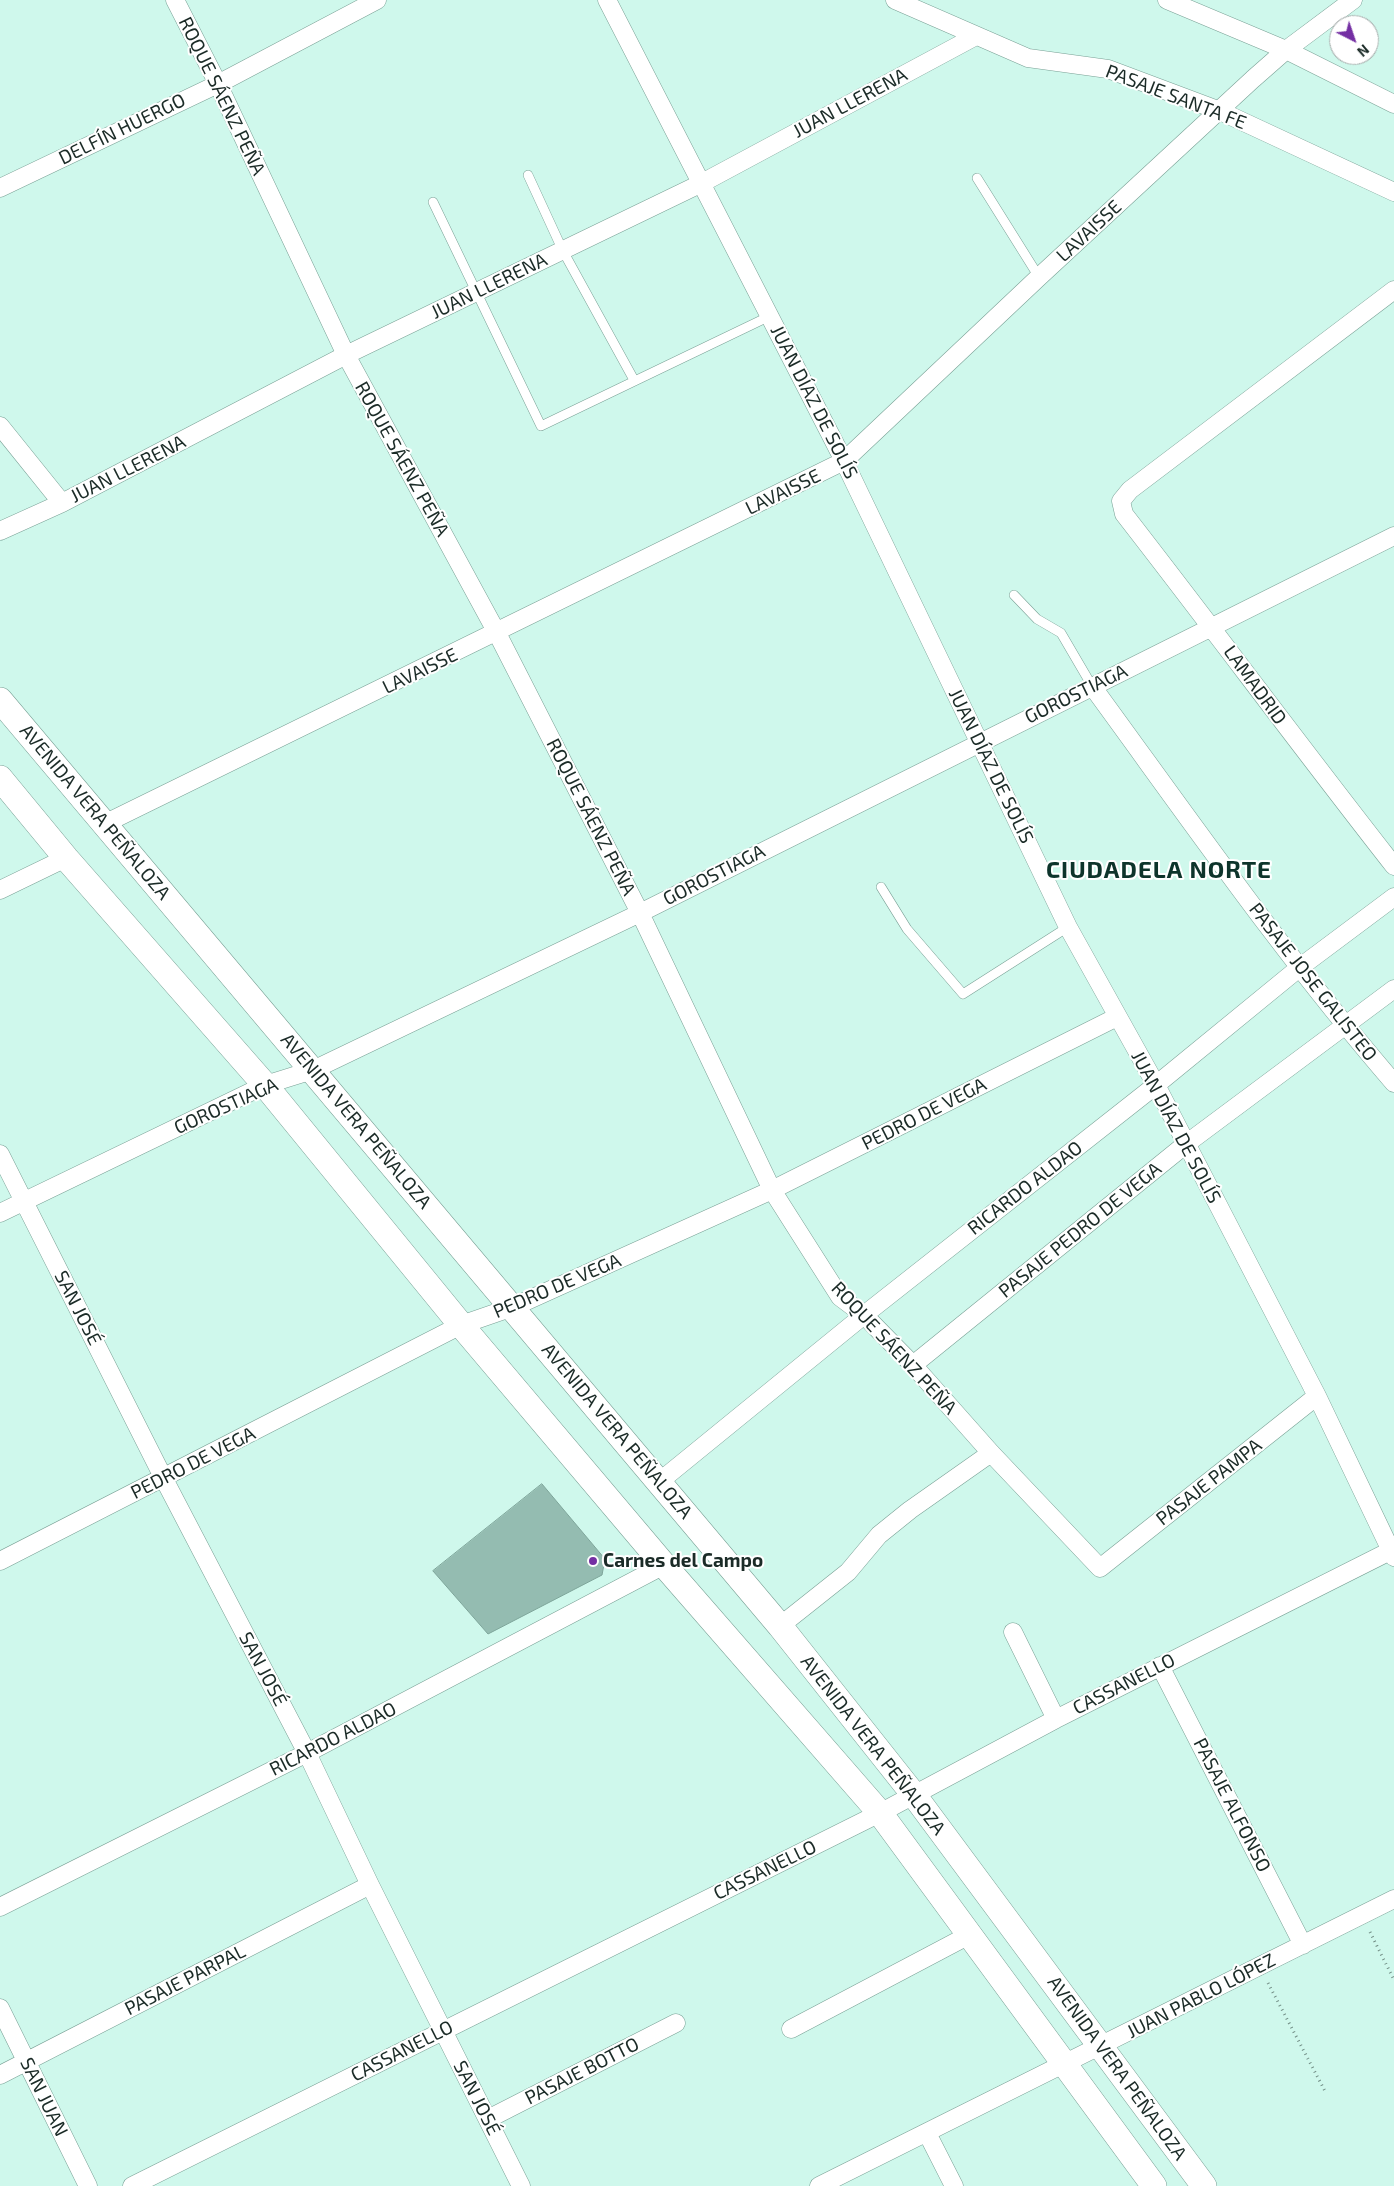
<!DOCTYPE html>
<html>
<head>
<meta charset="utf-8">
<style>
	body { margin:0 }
	#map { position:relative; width:1394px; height:2186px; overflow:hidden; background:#cff8ec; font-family:"Exo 2",sans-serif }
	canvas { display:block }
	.north { position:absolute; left:1329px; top:15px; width:50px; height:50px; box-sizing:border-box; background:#fff; border:1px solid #a4aaa9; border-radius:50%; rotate:139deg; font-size:14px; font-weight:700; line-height:20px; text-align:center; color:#1b2b27 }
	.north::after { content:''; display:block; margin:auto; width:18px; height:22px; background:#742fa3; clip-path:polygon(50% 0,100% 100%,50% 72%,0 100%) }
</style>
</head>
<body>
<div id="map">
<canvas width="1394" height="2186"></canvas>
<div class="north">N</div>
</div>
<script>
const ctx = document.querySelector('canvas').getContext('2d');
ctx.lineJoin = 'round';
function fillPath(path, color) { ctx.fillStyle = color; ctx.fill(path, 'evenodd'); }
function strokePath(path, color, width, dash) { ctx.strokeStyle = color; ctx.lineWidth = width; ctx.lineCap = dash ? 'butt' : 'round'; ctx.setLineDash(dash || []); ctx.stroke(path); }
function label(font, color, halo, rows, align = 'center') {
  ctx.font = font + ' "Exo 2",sans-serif'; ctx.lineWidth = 4; ctx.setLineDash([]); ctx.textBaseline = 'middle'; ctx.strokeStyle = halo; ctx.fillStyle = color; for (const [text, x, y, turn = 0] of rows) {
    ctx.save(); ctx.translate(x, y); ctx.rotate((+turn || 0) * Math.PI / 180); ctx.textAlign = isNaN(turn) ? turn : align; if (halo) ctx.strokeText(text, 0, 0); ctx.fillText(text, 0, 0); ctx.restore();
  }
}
const building = new Path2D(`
	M542,1484L605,1559L602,1575L488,1634L433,1571Z`);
fillPath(building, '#94bcb1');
strokePath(building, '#7ea59a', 1);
const service = new Path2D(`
	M528,175L563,251L634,380
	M977,178L1039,277
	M433,202L541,426L770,316
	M1014,595L1037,619L1061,633L1092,686
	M881,887L907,929L963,994L1068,927`);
const minor = new Path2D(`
	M175,0L218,84L346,355L497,633L640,913L772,1190L840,1297L864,1315L913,1365L991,1453L1100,1568L1317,1396
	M607,0L844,461L1068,927L1156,1085L1317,1396L1394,1557
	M895,0L1028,58L1108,69L1220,111L1394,192
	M1167,0L1286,50L1394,104
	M0,188L218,84L377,0
	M1394,290L1130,490L1121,501L1124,514C1215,631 1303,750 1394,866
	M0,426L62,503
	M0,531L62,503L346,355L702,183L976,36
	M1092,686C1190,820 1285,957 1394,1083
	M104,824L844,461L1039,277L1253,79L1286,50L1353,0
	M0,890L66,858
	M0,1154L164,1479L307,1753L370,1885L521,2186
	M0,1213L265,1085L313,1070L640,913L1394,536
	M913,1365L1186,1144L1394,989
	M659,1482L864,1315L1156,1085L1299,968L1394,897
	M0,1561L461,1325L513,1307L772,1190L1117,1017
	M780,1626L848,1572L879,1535L910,1510L991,1453
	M1013,1632L1056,1719
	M1160,1666L1303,1945
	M0,1907L307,1753L664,1565
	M0,2008L88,2186
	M791,2029L971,1934
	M0,2075L370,1885
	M488,2119L676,2023
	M927,2133L954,2186
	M132,2186L880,1813L1056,1719L1394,1549
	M819,2186L1394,1899`);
const secondary = new Path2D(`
	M0,700L780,1626L914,1795L1204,2186
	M0,778L66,858L265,1085L461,1325L664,1565L880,1813L1154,2186`);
strokePath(service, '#79a095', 10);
strokePath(minor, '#79a095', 19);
strokePath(secondary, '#79a095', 26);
strokePath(new Path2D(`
	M1370,1932L1394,1980
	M1268,1983L1326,2093`), '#728e86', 3, [1, 4]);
strokePath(service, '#fff', 9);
strokePath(minor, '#fff', 18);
strokePath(secondary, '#fff', 25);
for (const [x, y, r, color] of [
	[593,1561,5,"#742fa3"]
]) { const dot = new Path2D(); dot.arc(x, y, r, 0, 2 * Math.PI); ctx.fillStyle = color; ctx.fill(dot); strokePath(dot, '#fff', 2); }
label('19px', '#1b2b27', '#fff', [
	["ROQUE SÁENZ PEÑA",222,96,64],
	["PASAJE SANTA FE",1176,97,21],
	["JUAN LLERENA",850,103,-28],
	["DELFÍN HUERGO",122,129,-26],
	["LAVAISSE",1089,231,-43],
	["JUAN LLERENA",489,286,-26],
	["JUAN DÍAZ DE SOLÍS",814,402,63],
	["ROQUE SÁENZ PEÑA",402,459,61],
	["JUAN LLERENA",128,469,-27],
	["LAVAISSE",783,492,-26],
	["LAVAISSE",420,671,-26],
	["LAMADRID",1255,685,54],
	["GOROSTIAGA",1076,694,-26],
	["JUAN DÍAZ DE SOLÍS",991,766,64],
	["AVENIDA VERA PEÑALOZA",95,812,50],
	["ROQUE SÁENZ PEÑA",591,817,63],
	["GOROSTIAGA",714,875,-27],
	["PASAJE JOSE GALISTEO",1313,982,52],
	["GOROSTIAGA",226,1106,-24],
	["PEDRO DE VEGA",924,1114,-27],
	["AVENIDA VERA PEÑALOZA",356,1121,50],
	["JUAN DÍAZ DE SOLÍS",1176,1127,62],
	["RICARDO ALDAO",1025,1188,-38],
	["PASAJE PEDRO DE VEGA",1080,1230,-39],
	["PEDRO DE VEGA",557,1286,-23],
	["SAN JOSÉ",78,1308,63],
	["ROQUE SÁENZ PEÑA",894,1348,47],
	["AVENIDA VERA PEÑALOZA",617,1431,50],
	["PEDRO DE VEGA",193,1463,-27],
	["PASAJE PAMPA",1209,1482,-38],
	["SAN JOSÉ",263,1669,62],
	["CASSANELLO",1124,1684,-27],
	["RICARDO ALDAO",333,1739,-27],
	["AVENIDA VERA PEÑALOZA",873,1745,52],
	["PASAJE ALFONSO",1232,1805,63],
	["CASSANELLO",765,1870,-26],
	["PASAJE PARPAL",185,1980,-27],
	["JUAN PABLO LÓPEZ",1201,1996,-27],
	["CASSANELLO",402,2051,-27],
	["AVENIDA VERA PEÑALOZA",1117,2068,54],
	["PASAJE BOTTO",582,2071,-27],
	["SAN JUAN",44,2097,64],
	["SAN JOSÉ",477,2098,63]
]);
label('bold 19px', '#1b2b27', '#fff', [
	["Carnes del Campo",603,1561]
], 'left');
ctx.letterSpacing = '1px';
label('bold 24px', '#0d342b', '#fff', [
	["CIUDADELA NORTE",1159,870]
]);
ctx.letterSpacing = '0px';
</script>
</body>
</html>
